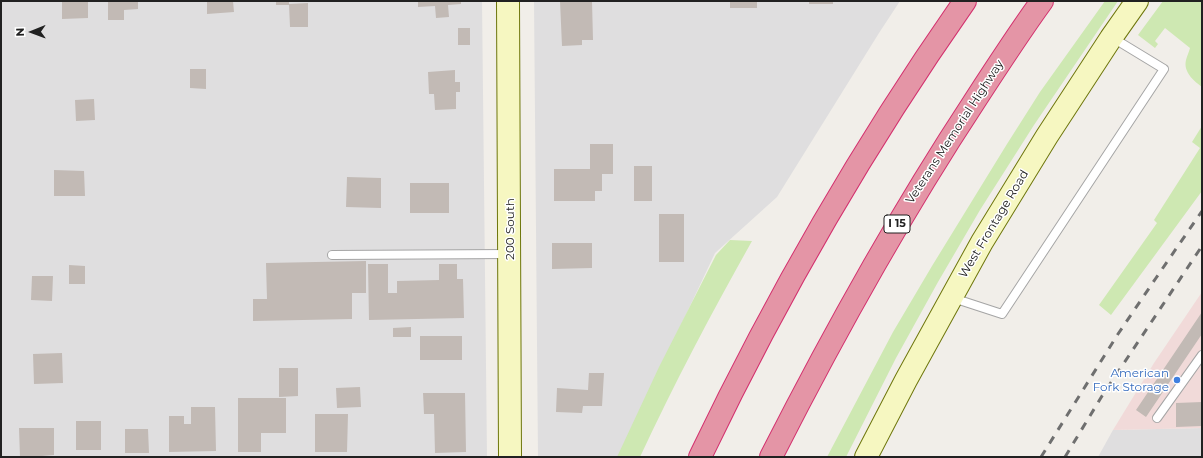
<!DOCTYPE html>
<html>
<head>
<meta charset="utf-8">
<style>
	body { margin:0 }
	#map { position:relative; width:1203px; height:458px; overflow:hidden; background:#f1eee9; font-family:Montserrat,sans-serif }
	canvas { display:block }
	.frame { position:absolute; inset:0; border:2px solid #212121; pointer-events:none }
	.north { position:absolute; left:12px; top:12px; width:40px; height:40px; -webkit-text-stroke:3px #fff; paint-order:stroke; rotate:269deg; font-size:11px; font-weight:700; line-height:16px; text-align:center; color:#212121 }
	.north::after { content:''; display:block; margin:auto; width:14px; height:18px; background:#212121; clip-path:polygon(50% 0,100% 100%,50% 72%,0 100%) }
</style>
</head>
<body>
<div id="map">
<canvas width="1203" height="458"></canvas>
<div class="frame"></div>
<div class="north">N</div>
</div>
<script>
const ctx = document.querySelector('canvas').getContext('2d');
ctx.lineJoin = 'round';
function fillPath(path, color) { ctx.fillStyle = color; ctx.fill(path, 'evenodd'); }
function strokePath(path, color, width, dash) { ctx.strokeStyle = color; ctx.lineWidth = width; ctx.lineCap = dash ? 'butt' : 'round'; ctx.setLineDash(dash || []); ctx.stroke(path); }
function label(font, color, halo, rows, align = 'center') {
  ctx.font = font + ' Montserrat,sans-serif'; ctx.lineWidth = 3; ctx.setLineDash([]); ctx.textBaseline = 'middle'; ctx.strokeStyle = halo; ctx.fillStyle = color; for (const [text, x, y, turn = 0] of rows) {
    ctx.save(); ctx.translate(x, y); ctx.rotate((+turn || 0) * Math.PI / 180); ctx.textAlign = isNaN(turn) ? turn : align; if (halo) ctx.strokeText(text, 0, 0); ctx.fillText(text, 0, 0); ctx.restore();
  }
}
fillPath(new Path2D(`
	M1,1H482L487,457H1Z
	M534,1H900L879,33L777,197L715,253L619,457H538Z
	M1202,428V457H1098L1113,430Z`), '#dfdedf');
fillPath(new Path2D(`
	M1202,292V428L1113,430L1154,363Z`), '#f1dad9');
fillPath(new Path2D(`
	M1105,1H1118L1034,125L980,210L938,282L896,358L846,457H827L893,332L932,266L1007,144L1040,92Z
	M1163,1H1202V87C1194,81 1183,72 1186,60C1187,56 1189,52 1190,48L1165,28L1155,41L1158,44L1155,48L1138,35Z
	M1202,126V191L1111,315L1099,305L1157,223L1154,220L1200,148L1192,142Z
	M730,240L752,241C712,312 674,384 640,457H617L659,367L716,255Z`), '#cee8b2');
fillPath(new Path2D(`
	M62,1H88V18L62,19Z
	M108,1H138V9L124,10V20H108Z
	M207,1H233L234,12L207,14Z
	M276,1H289V5H276Z
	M418,1H461V4L448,5L449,17L436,18L435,6L418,7Z
	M560,1H592L593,40H582V45L562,46Z
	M730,1H757V8H730Z
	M809,1H833V4H809Z
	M308,3V27H290L289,4Z
	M458,28H470V45H458Z
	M190,69H206V89L190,88Z
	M455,70V82H460V92H456V109L435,110L434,94H429L428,72Z
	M94,99L95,120L76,121L75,100Z
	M590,144H613V174H602V191H595V201H554V169H590Z
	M634,166H652V201H634Z
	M54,170L84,171L85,196H54Z
	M347,177L381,178V208L346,207Z
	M410,183H449V213H410Z
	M659,214H684V262H659Z
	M552,243H592V268L552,269Z
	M366,261V293H352V319L253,321V299H267L266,263Z
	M368,264H388V293H397V281L439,280V264H457V279H463L464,318L369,320Z
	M69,265L85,266V284H69Z
	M32,276H53L52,301L31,300Z
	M1202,312V334L1146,417L1136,410Z
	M411,327V337H393V328Z
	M420,336H462V360H420Z
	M62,353L63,383L34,384L33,354Z
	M279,368H298V396L279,397Z
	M589,373H604L602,406H583L582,413L556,412L557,388L588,390Z
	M360,387L361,407L337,408L336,388Z
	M423,393H465L466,452L435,453L434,414H424Z
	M238,398H286V433H261V452H238Z
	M1202,402V426L1176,427V403Z
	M191,407H215L216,451L169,452V416H184V424H191Z
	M315,414H348L347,452H315Z
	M76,421H101V450H76Z
	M19,428H54V455L42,456V457H20Z
	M125,429H148L149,453H125Z`), '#c2bab5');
const lane = new Path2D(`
	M332,255L509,254
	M953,298L1002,314L1164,69L1113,38
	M1157,418L1202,355`);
const secondary = new Path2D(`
	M508,1L510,457
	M866,457L906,380L982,242L1047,136L1111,38L1137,1`);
const highway = new Path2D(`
	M700,457C776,298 864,145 965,1
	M771,457C833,335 899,216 974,102C996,68 1018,34 1042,1`);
strokePath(lane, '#a5a5a5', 10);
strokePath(secondary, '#6e760b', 24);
strokePath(highway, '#d3316e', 24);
strokePath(lane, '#fff', 8);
strokePath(secondary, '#f6f7c1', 22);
strokePath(highway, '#e495a6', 22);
strokePath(new Path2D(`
	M1041,457L1118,334L1156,278L1202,211
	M1065,457L1102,396L1202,246`), '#6f6f6f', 3, [8, 8]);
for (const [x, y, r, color] of [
	[1177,380,4,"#3f7fe0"]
]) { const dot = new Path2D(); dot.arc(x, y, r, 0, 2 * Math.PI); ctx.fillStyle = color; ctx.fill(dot); strokePath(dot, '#fff', 1.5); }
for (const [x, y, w] of [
	[897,224,26]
]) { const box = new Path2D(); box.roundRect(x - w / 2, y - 9, w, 18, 3); ctx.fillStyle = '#fff'; ctx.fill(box); strokePath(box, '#212121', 1); }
label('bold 11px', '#212121', null, [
	["I 15",897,224]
]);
label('12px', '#212121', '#fff', [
	["Veterans Memorial Highway",955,132,-57],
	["West Frontage Road",994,224,-59],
	["200 South",510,229,-90]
]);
label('12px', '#366cbe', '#fff', [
	["American",1169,373],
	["Fork Storage",1169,387]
], 'right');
</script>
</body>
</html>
